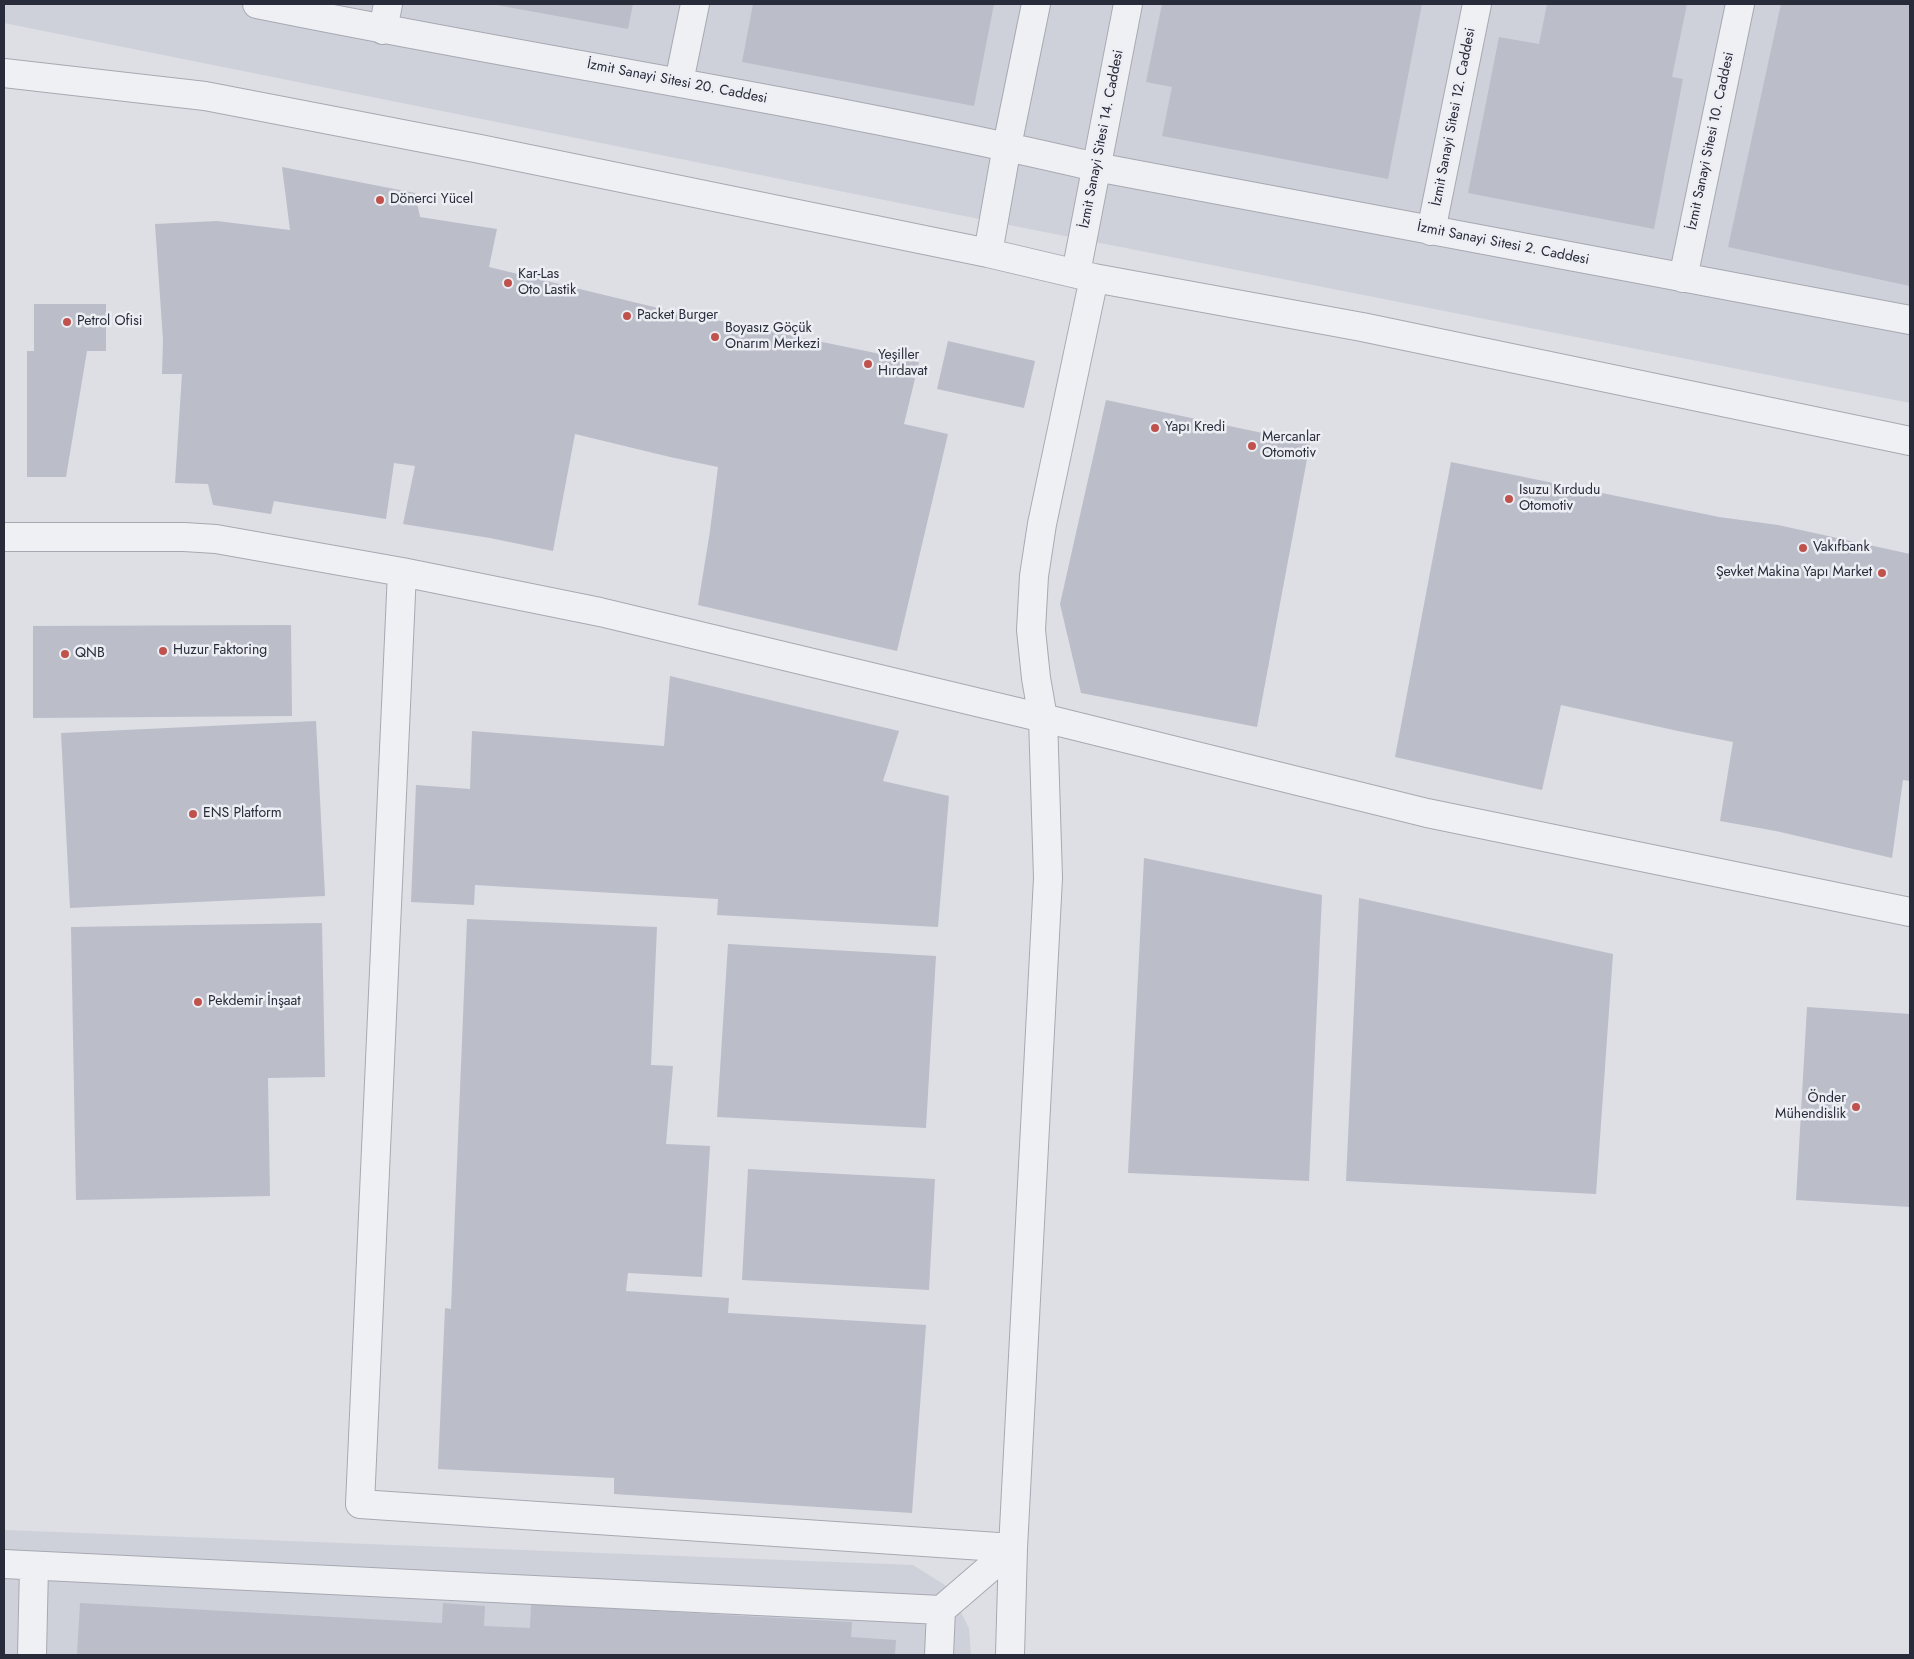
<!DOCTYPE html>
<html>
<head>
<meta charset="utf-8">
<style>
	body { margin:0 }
	#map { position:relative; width:1914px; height:1659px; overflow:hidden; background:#dddfe5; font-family:Jost,sans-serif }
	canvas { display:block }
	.frame { position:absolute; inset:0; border:5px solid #282b3a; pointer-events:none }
</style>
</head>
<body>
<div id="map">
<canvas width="1914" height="1659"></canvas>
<div class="frame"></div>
</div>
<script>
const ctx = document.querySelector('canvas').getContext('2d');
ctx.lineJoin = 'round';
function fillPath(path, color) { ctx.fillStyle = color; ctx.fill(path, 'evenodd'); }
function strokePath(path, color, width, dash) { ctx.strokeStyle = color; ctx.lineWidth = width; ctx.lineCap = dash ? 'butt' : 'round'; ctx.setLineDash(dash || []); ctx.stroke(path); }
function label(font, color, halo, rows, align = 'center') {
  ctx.font = font + ' Jost,sans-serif'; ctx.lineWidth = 5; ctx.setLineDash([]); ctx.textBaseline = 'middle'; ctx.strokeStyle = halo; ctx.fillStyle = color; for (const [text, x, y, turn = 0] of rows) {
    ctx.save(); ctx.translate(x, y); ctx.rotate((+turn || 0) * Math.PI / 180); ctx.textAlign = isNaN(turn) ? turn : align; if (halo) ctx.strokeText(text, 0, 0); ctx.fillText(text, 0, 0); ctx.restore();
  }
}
fillPath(new Path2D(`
	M4,4H1910V403L994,222L4,23Z
	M4,1530L913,1565L948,1587L969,1628L971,1655H4Z`), '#cfd1da');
fillPath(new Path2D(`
	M491,4H633L628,29Z
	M753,4H994L974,106L742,62Z
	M1162,4H1422L1388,179L1162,136L1172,87L1146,82Z
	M1547,4H1687L1672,77L1683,79L1654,229L1468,193L1499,37L1539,44Z
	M1781,4H1910V286L1728,247Z
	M282,167L415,193L420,217L497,229L489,267L658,308L919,362L904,424L948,434L897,651L698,605L710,531L718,467L670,457L575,434L553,551L490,538L403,524L415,466L394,463L386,519L274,501L271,514L213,505L208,484L175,483L182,374H162L163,340L155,224L217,221L290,230Z
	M34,304H106V351H87L66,477H27V351H34Z
	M948,341L1035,361L1024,408L937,389Z
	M1106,400L1310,443L1257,727L1081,693L1060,604Z
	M1451,462L1719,517L1778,525L1910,554V781L1903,780L1892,858L1776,831L1720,821L1733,742L1678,731L1561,705L1542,790L1395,757Z
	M291,625L292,716L33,718V626Z
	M670,676L899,731L883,781L949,796L938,927L717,915L718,899L475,885L474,905L411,902L416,785L470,789L472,731L664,746Z
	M316,721L325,896L70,908L61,733Z
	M1144,858L1322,895L1309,1181L1128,1173Z
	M1359,898L1613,954L1596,1194L1346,1181Z
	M467,919L657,927L651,1065L673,1066L666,1144L710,1146L702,1277L628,1273L626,1291L729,1298L728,1313L926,1325L912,1513L614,1494V1478L438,1469L445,1308L451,1309Z
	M322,923L325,1077L268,1078L270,1196L76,1200L71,927Z
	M728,944L936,956L926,1128L717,1117Z
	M1807,1007L1910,1014V1207L1796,1200Z
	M748,1169L935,1179L929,1290L742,1280Z
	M80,1603L442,1623L443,1603L485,1606L484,1626L530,1628L531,1604L852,1622L851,1637L896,1640L895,1655H77Z`), '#bbbdc8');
const minor = new Path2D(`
	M257,4C536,61 819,102 1096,167L1910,320
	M383,30L388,4
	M4,73L205,96L480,149L988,253L1094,278L1362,327L1910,441
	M679,82L695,4
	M1431,231L1477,4
	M988,253L1007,146L1036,4
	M1076,273L1128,4
	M1683,278L1740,4
	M4,537H184L216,539L402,572L600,612L1043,718L1427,813L1910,912
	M402,572L360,1504L1013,1548
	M4,1564L941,1610L939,1655
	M941,1610L1013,1548
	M32,1655L34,1566
	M1010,1655L1013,1548L1048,878L1043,718L1036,678L1031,630L1034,576L1042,524L1094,278`);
strokePath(minor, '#a7a9b2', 30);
strokePath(minor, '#eff0f4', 28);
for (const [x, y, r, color] of [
	[380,200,5,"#c0524d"],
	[508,283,5,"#c0524d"],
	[627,316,5,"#c0524d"],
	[67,322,5,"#c0524d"],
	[715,337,5,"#c0524d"],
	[868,364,5,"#c0524d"],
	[1155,428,5,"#c0524d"],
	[1252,446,5,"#c0524d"],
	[1509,499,5,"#c0524d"],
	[1803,548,5,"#c0524d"],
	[1882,573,5,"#c0524d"],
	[163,651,5,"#c0524d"],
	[65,654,5,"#c0524d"],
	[193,814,5,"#c0524d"],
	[198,1002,5,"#c0524d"],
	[1856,1107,5,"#c0524d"]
]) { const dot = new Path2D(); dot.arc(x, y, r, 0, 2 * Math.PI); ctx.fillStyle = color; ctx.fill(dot); strokePath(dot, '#eceef3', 2); }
label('14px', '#282b3a', '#eceef3', [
	["İzmit Sanayi Sitesi 20. Caddesi",677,82,11],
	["İzmit Sanayi Sitesi 12. Caddesi",1454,117,-79],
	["İzmit Sanayi Sitesi 14. Caddesi",1102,139,-79],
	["İzmit Sanayi Sitesi 10. Caddesi",1711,141,-78],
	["İzmit Sanayi Sitesi 2. Caddesi",1503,244,11]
]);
label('14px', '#282b3a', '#eceef3', [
	["Dönerci Yücel",390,200],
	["Kar-Las",518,275],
	["Oto Lastik",518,291],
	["Packet Burger",637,316],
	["Petrol Ofisi",77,322],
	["Boyasız Göçük",725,329],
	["Onarım Merkezi",725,345],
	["Yeşiller",878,356],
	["Hırdavat",878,372],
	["Yapı Kredi",1165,428],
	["Mercanlar",1262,438],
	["Otomotiv",1262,454],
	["Isuzu Kırdudu",1519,491],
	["Otomotiv",1519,507],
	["Vakıfbank",1813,548],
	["Şevket Makina Yapı Market",1872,573,"right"],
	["Huzur Faktoring",173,651],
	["QNB",75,654],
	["ENS Platform",203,814],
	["Pekdemir İnşaat",208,1002],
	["Önder",1846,1099,"right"],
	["Mühendislik",1846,1115,"right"]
], 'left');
</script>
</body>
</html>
